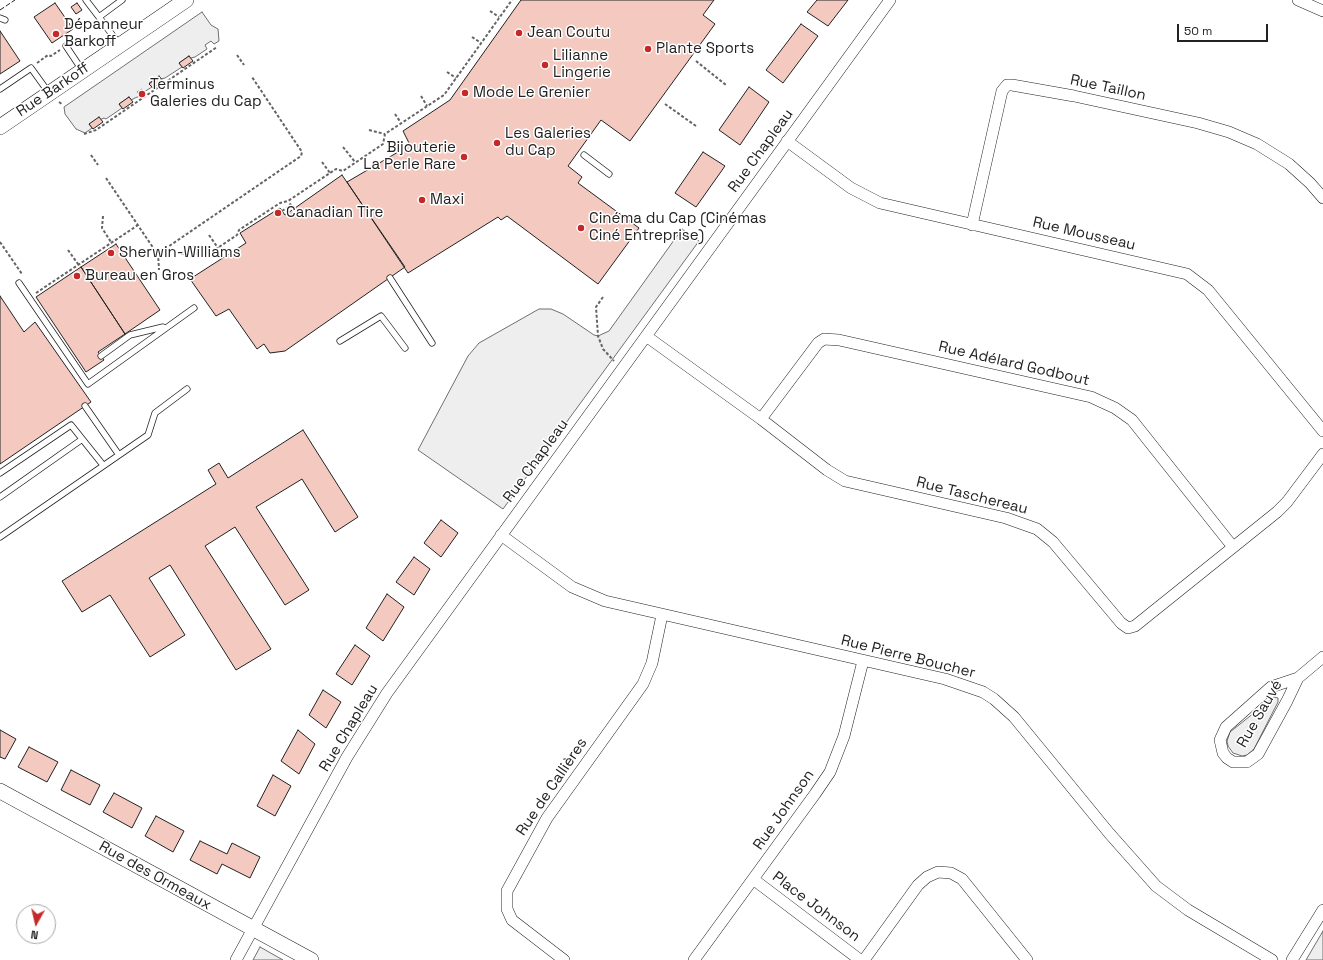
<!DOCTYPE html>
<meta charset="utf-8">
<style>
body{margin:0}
#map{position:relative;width:1323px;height:960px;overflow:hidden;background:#fff;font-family:"Space Grotesk",sans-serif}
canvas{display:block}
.north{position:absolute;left:16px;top:904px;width:40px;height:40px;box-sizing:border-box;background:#fff;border:1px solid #a7a7a7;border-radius:50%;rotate:188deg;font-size:11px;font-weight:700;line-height:16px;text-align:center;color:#222}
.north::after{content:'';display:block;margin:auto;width:14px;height:18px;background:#c62828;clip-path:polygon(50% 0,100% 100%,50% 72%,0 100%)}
.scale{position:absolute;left:1177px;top:24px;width:91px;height:18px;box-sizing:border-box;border:2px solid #222;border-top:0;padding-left:5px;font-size:12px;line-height:14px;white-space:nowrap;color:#222;-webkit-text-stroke:3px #fff;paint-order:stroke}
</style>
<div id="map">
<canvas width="1323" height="960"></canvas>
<div class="north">N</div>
<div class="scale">50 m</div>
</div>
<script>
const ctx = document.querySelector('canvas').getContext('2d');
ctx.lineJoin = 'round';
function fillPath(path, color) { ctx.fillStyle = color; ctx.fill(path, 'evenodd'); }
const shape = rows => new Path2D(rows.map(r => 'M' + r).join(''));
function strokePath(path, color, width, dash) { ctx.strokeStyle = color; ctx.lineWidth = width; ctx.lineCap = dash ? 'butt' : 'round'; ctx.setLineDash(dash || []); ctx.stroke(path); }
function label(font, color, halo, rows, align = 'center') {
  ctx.font = font + ' "Space Grotesk",sans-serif'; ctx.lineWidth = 3; ctx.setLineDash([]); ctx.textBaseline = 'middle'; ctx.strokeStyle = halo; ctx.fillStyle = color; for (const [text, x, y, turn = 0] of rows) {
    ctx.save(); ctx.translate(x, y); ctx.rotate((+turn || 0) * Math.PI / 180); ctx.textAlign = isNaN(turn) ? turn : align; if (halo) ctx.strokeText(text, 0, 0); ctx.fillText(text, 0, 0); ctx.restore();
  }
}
const green = shape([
 [202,12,211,25,218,29,219,41,214,44,211,41,205,45,207,49,195,57,191,58,189,56,179,63,182,67,165,78,161,79,159,77,149,83,152,87,144,92,142,89,137,92,140,96,135,98,131,100,129,97,119,104,122,108,106,119,104,118,89,124,92,128,85,133,76,129,65,114,64,107,202,12],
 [682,229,699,241,503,509,418,450,468,356,479,343,539,309,551,309,563,314,594,335,598,336,609,331,682,229],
 [1274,697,1278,698,1278,702,1254,749,1247,755,1242,756,1233,753,1228,746,1227,741,1230,732,1274,697],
 [1323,931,1323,960,1306,960,1323,931],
 [260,947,283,960,253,960,260,947]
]);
const building = shape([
 [521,0,714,0,703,15,715,24,630,141,601,120,568,166,582,177,578,183,639,228,598,284,507,216,501,220,498,217,408,273,347,182,410,145,403,131,450,100,521,0],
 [817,0,848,0,828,26,807,12,817,0],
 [55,3,73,29,52,43,34,17,55,3],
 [77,3,82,10,76,14,71,7,77,3],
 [801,24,818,36,783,83,766,70,801,24],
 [0,31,20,61,0,74,0,31],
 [189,56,193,61,183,68,179,63,189,56],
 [159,76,163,81,153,88,149,84,159,76],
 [749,87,769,102,740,145,719,130,749,87],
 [129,97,133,102,123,109,119,104,129,97],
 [99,117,103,122,93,129,89,124,99,117],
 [703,152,725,166,696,207,675,193,703,152],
 [342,175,405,267,285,351,270,353,264,344,257,349,229,309,216,316,190,279,246,243,240,233,280,208,285,215,342,175],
 [116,244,160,310,125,334,81,267,116,244],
 [81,267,125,334,98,352,104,360,86,372,36,297,81,267],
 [0,296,24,332,35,322,91,402,0,464,0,296],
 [303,430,358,517,335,532,302,479,256,507,309,590,285,605,235,527,205,546,271,649,236,670,170,565,149,578,185,635,150,657,110,595,82,612,62,581,216,484,208,470,219,463,228,478,303,430],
 [441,520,458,533,441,557,424,543,441,520],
 [414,557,430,569,414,595,396,582,414,557],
 [387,594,404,607,383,641,366,628,387,594],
 [355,645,370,656,352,685,336,674,355,645],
 [323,690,341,702,326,728,309,715,323,690],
 [0,730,16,739,5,759,0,757,0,730],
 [298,730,315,744,299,774,281,761,298,730],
 [29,747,58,762,47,782,18,767,29,747],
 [71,770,100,785,90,805,61,790,71,770],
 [273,775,291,786,275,816,257,806,273,775],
 [114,793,142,808,132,828,103,812,114,793],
 [156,816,184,831,173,852,145,836,156,816],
 [200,841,227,854,232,843,260,857,250,878,222,864,217,874,190,860,200,841]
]);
const path = shape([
 [490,11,499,17],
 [472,37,481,43],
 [237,55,244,65],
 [696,61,726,85],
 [37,63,48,55,51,56,60,50],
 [447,72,456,78],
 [421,96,427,106],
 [59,102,63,105],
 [665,104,696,126],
 [395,114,401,123],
 [369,130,385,134],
 [84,134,96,130,217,47],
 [343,147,355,162],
 [91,155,98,165],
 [322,162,330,173],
 [106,178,156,252,159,253,301,156,302,152,252,77],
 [282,211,291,205,288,202],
 [103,216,102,228,111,242],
 [209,235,218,248],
 [0,242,22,274],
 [68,250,78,264],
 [158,253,159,270],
 [181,254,210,253,237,235,239,230,280,203,288,201,336,169,343,171,383,144,385,134,444,95,512,0],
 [36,293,138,225],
 [603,297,596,307,598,336,603,349,614,361]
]);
const lane = shape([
 [86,0,99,17,122,0],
 [99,17,119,44],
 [0,18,5,20],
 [66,46,82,70],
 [0,89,31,68,49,93],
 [584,155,609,174],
 [390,278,432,343],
 [19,283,88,384,194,308],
 [340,341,381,316,405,348],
 [101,356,130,335,163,327],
 [85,406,119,455],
 [0,473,71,425,103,465],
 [0,497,81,440],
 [0,537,148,435,155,413,187,389]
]);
const street = shape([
 [1298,0,1323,11],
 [787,141,851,188,880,203,1187,274,1208,290,1323,431],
 [972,225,1002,91,1007,85,1012,85,1074,96,1198,123,1229,132,1257,144,1289,164,1310,183,1323,198],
 [646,336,761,419,827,470,845,481,1006,518,1037,529,1053,542,1121,623,1128,628,1135,626,1277,512,1287,502,1323,454],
 [761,419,818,343,824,339,839,340,1091,397,1115,408,1132,420,1233,547],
 [501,535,572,587,605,601,945,679,983,692,994,699,1014,717,1109,833,1156,886,1188,910,1272,960],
 [1298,678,1287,701,1258,754,1247,762,1233,762,1227,758,1223,753,1220,740,1226,727,1271,687,1298,678],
 [1298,678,1323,657],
 [753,879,860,960],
 [236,960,347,757,387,693,890,0],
 [564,960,512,920,507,909,507,891,547,818,643,684,652,663,662,615],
 [694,960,815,794,830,772,844,736,863,661],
 [864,960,918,885,927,877,938,872,951,873,962,879,1027,960],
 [1292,960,1323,910]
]);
const secondary = shape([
 [0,127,186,0],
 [0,791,311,960]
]);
const fence = shape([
 [0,10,15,0]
]);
const markers = [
 [519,33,4,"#c62828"],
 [56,34,4,"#c62828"],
 [648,49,4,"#c62828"],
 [545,65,4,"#c62828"],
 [465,93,4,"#c62828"],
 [142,94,4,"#c62828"],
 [497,143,4,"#c62828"],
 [464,157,4,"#c62828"],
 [422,200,4,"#c62828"],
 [278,213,4,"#c62828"],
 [581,228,4,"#c62828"],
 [111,253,4,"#c62828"],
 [77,276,4,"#c62828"]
];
const poiNames = [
 ["Dépanneur",64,25],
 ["Barkoff",64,42],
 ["Jean Coutu",527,33],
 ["Plante Sports",656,49],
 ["Lilianne",553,56],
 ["Lingerie",553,73],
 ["Terminus",150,85],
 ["Galeries du Cap",150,102],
 ["Mode Le Grenier",473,93],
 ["Les Galeries",505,134],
 ["du Cap",505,151],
 ["Bijouterie",456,148,"right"],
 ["La Perle Rare",456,165,"right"],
 ["Maxi",430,200],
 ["Canadian Tire",286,213],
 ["Cinéma du Cap (Cinémas",589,219],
 ["Ciné Entreprise)",589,236],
 ["Sherwin-Williams",119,253],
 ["Bureau en Gros",85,276]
];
const streetNames = [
 ["Rue Taillon",1108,88,12],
 ["Rue Barkoff",53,90,-34],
 ["Rue Chapleau",761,151,-54],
 ["Rue Mousseau",1084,234,13],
 ["Rue Adélard Godbout",1014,364,13],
 ["Rue Chapleau",536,461,-54],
 ["Rue Taschereau",972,496,14],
 ["Rue Pierre Boucher",908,657,14],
 ["Rue Sauvé",1260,714,-60],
 ["Rue Chapleau",349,728,-59],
 ["Rue de Callières",552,787,-56],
 ["Rue Johnson",784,810,-55],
 ["Rue des Ormeaux",155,876,29],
 ["Place Johnson",816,907,37]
];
fillPath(green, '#eee');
strokePath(green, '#6f6f6f', 1);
fillPath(building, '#f3c9c0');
strokePath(building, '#222', 1);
strokePath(lane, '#222', 7);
strokePath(street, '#222', 12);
strokePath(secondary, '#222', 16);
strokePath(path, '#646464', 2, [3, 2]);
strokePath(lane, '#fff', 5.5);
strokePath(street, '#fff', 11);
strokePath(secondary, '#fff', 15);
strokePath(fence, '#222', 1, [5, 2]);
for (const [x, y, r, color] of markers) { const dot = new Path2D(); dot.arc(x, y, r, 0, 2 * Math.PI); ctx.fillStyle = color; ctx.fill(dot); strokePath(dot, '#fff', 1.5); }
label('15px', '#222', '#fff', poiNames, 'left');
label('15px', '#222', '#fff', streetNames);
</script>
